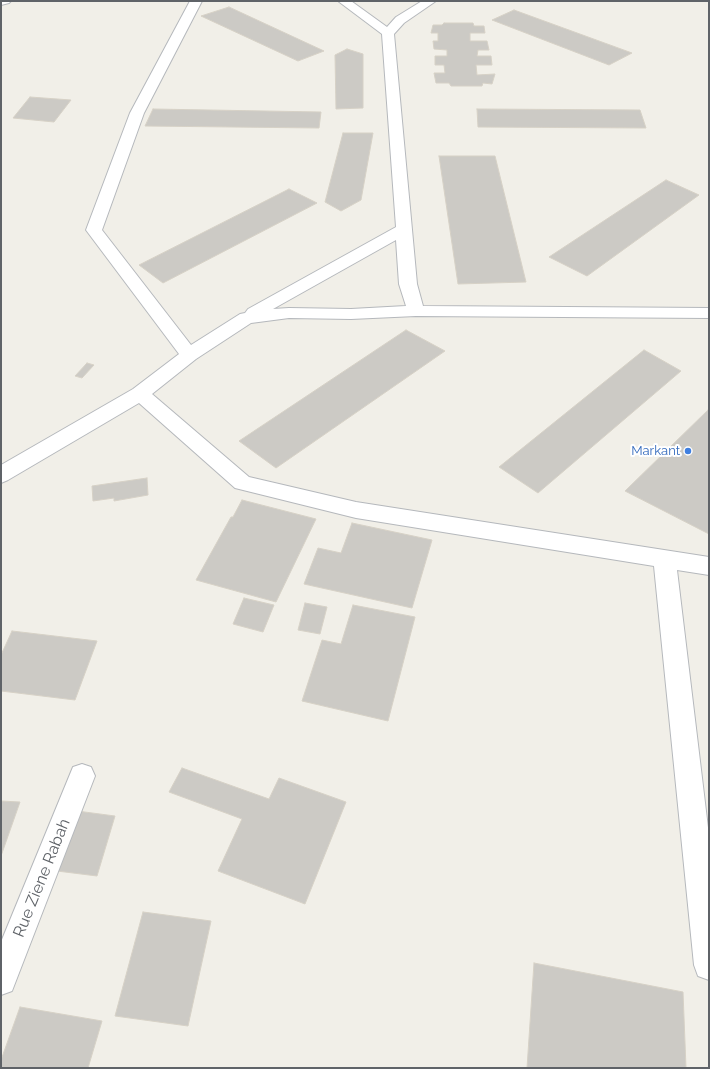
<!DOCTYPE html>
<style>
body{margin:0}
#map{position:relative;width:710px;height:1069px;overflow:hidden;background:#f1efe8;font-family:Raleway,sans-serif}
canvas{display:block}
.frame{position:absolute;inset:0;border:2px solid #5f6368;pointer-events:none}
</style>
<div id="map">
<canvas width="710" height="1069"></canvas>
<div class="frame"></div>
</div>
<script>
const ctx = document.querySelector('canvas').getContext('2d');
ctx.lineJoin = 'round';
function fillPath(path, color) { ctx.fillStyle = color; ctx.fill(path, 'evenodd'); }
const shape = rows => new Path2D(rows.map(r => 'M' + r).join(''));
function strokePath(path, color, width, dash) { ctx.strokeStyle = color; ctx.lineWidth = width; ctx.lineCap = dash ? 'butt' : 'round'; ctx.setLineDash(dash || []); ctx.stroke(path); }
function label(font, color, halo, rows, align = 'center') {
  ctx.font = font + ' Raleway,sans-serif'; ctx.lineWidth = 4; ctx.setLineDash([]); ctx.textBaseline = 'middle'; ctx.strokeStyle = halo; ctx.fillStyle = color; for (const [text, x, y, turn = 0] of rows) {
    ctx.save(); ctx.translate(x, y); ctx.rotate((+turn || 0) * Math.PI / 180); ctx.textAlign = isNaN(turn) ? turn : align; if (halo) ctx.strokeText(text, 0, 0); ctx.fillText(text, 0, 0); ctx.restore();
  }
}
const building = shape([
 [229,7,324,51,298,61,201,16,229,7],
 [514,10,632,53,609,65,492,20,514,10],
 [444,23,473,23,474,26,484,26,485,33,470,33,470,41,487,41,489,50,478,50,477,56,491,56,492,65,476,65,477,75,495,74,492,84,483,83,482,86,451,86,449,83,436,83,434,73,445,73,444,65,435,65,435,56,447,56,447,50,434,49,433,41,438,41,438,33,431,33,433,25,442,25,444,23],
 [347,49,363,54,363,108,336,109,335,55,347,49],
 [30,97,71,100,54,122,13,118,30,97],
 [153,109,321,112,319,128,145,126,153,109],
 [477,109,640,110,646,128,478,127,477,109],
 [343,133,373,133,361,200,341,211,325,202,343,133],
 [439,156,495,156,526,282,458,284,439,156],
 [666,180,699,195,587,276,549,257,666,180],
 [289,189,317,203,163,283,139,265,289,189],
 [406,330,445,351,276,468,239,441,406,330],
 [644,350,681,371,538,493,499,467,644,350],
 [87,363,94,365,82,378,75,376,87,363],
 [708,410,709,410,709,534,625,491,708,410],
 [147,478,148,495,114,501,114,498,93,501,92,486,147,478],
 [242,500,316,519,276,602,196,580,231,517,233,517,242,500],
 [352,523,432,540,412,608,304,584,318,548,341,553,352,523],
 [244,598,274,605,263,632,233,624,244,598],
 [305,603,327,607,320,634,298,630,305,603],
 [353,605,415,617,388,721,302,701,322,640,341,644,353,605],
 [12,631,97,641,75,700,1,691,1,655,12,631],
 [182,768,269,799,279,778,346,802,305,904,218,871,242,819,169,792,182,768],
 [1,801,20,802,1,856,1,801],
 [77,811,115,816,97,876,57,871,77,811],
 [143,912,211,921,188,1026,115,1016,143,912],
 [534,963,683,992,686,1068,527,1068,534,963],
 [20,1007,102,1021,88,1068,1,1068,1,1060,20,1007]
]);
const minor = shape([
 [1,1,11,1,9,3,1,5,1,1],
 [190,1,202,1,144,113,102,230,191,345,240,314,245,313,248,309,396,227,382,34,338,1,351,1,387,27,396,17,422,1,436,1,404,23,394,34,417,284,423,306,709,308,709,318,416,316,351,319,289,318,251,323,196,359,152,394,249,477,356,502,709,557,709,575,677,570,709,836,709,980,698,976,694,965,654,566,356,518,235,488,139,403,8,480,1,483,1,465,133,389,179,354,86,230,130,113,190,1],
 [396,240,399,284,406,306,351,309,289,308,273,309,396,240],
 [82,764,91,767,95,776,12,991,1,995,1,942,73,767,82,764]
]);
const markers = [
 [688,451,4,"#3f7fe0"]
];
const shopNames = [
 ["Markant",680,451]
];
const nearStreetnames = [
 ["Rue Ziene Rabah",42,878,-68]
];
fillPath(building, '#cccac5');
strokePath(building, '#d6d1c6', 1);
strokePath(minor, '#b5b8bc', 2);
fillPath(minor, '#fff');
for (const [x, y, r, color] of markers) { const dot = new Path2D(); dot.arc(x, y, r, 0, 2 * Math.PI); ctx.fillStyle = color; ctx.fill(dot); strokePath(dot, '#fff', 1.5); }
label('13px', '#366cbe', '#fff', shopNames, 'right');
label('16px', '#5f6368', '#fff', nearStreetnames);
</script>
